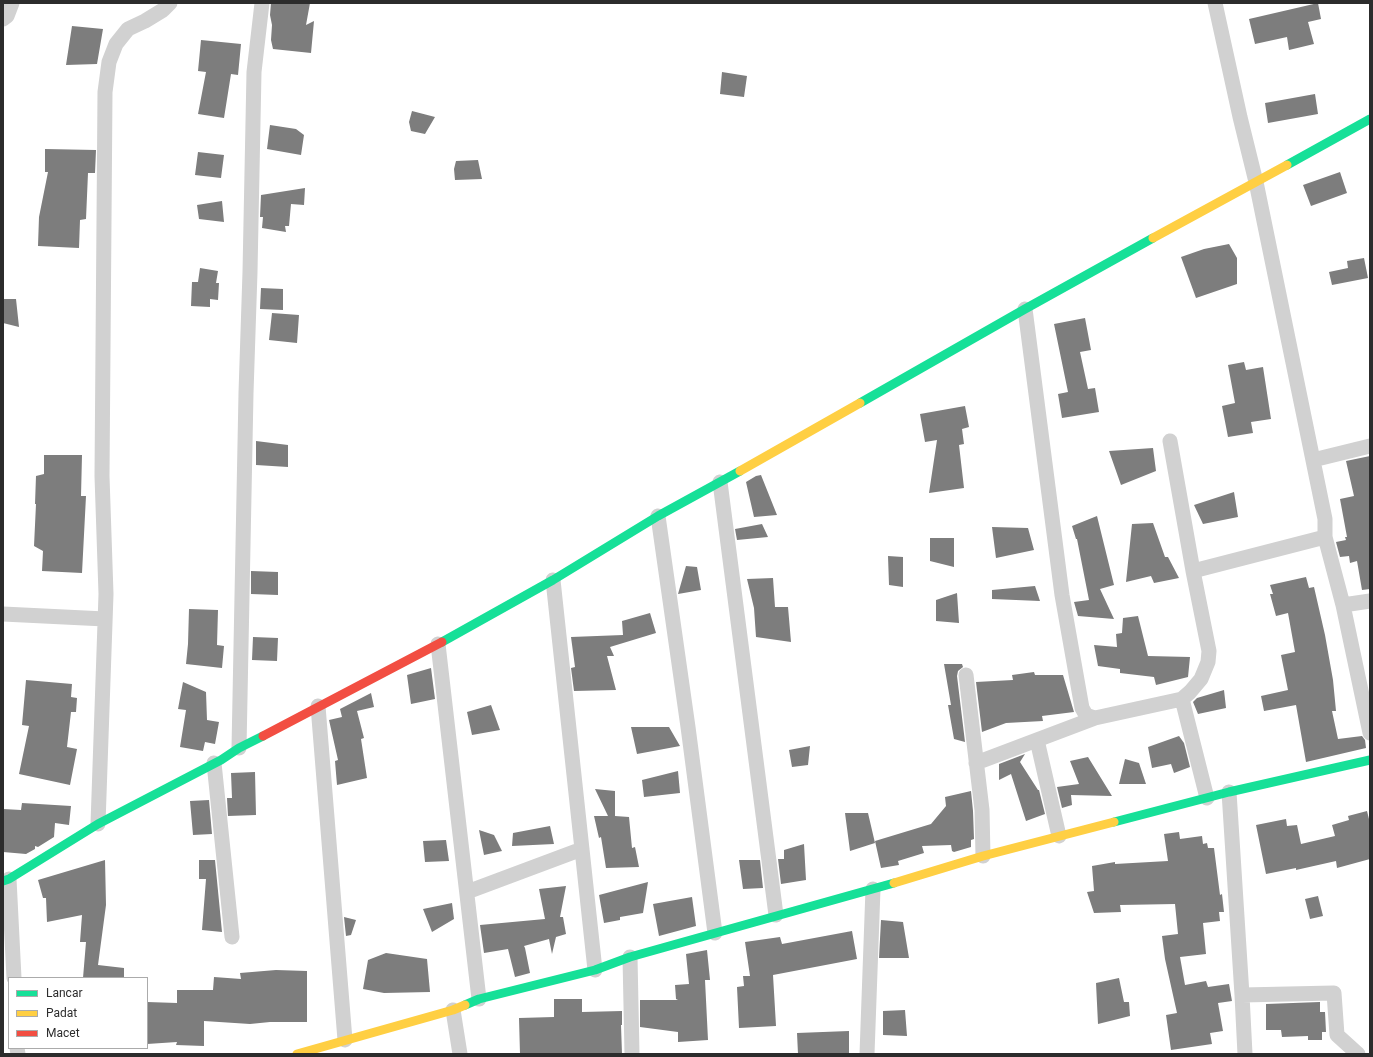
<!DOCTYPE html>
<style>
body{margin:0}
#map{position:relative;width:1373px;height:1057px;overflow:hidden;background:#fff;font-family:Roboto,sans-serif}
canvas{display:block}
.frame{position:absolute;inset:0;border:4px solid #2c2c2c;pointer-events:none}
.legend{position:absolute;left:8px;top:977px;width:140px;height:72px;box-sizing:border-box;background:#fff;border:1px solid #ababab;margin:0;padding:5px 7px;list-style:none;font-size:12px;color:#2c2c2c}
.legend li{display:flex;align-items:center;gap:8px;height:20px}
.legend b{width:20px;border:1px solid #ababab}
</style>
<div id="map">
<canvas width="1373" height="1057"></canvas>
<div class="frame"></div>
<ul class="legend">
<li><b style="height:5px;background:#16e098"></b>Lancar</li>
<li><b style="height:5px;background:#ffcf43"></b>Padat</li>
<li><b style="height:5px;background:#f24e42"></b>Macet</li>
</ul>
</div>
<script>
const ctx = document.querySelector('canvas').getContext('2d');
ctx.lineJoin = 'round';
function fillPath(path, color) { ctx.fillStyle = color; ctx.fill(path, 'evenodd'); }
const shape = rows => new Path2D(rows.map(r => 'M' + r).join(''));
function strokePath(path, color, width, dash) { ctx.strokeStyle = color; ctx.lineWidth = width; ctx.lineCap = dash ? 'butt' : 'round'; ctx.setLineDash(dash || []); ctx.stroke(path); }
const building = shape([
 [271,3,310,3,306,25,314,21,311,53,273,49,271,40,272,25,270,15],
 [1318,3,1321,19,1308,22,1314,44,1289,50,1287,37,1255,44,1249,19],
 [72,26,103,29,97,64,66,65],
 [201,40,241,44,238,75,231,74,224,118,198,114,206,72,198,71],
 [722,72,747,76,744,97,720,94],
 [1315,94,1318,114,1268,123,1265,103],
 [412,111,435,117,425,134,411,131,409,122],
 [270,125,296,129,304,135,301,155,267,149],
 [45,149,96,150,95,173,88,173,86,219,80,220,79,248,38,246,39,217,48,172,45,172],
 [198,152,224,155,221,178,195,175],
 [478,160,482,179,455,180,454,169,456,161],
 [1340,172,1347,193,1311,206,1303,185],
 [305,188,304,205,291,204,289,226,285,226,286,232,262,228,263,217,260,217,261,195],
 [222,201,224,222,199,219,197,205],
 [1229,244,1237,258,1237,284,1196,298,1181,257,1204,249],
 [1364,258,1368,278,1332,285,1329,272,1348,268,1347,261],
 [200,268,218,271,216,283,219,283,218,300,210,299,210,307,191,306,192,282,198,282],
 [261,288,283,289,283,310,260,309],
 [3,299,16,299,19,327,3,323],
 [272,313,299,315,297,343,269,340],
 [1085,318,1091,350,1080,352,1088,389,1095,388,1099,412,1062,418,1058,394,1068,392,1054,324],
 [1244,362,1246,370,1263,367,1271,419,1251,422,1253,433,1228,437,1222,406,1235,403,1228,365],
 [965,406,969,427,962,429,964,444,959,445,964,488,929,493,937,440,925,442,920,414],
 [256,441,288,445,288,467,256,465],
 [1153,448,1156,471,1121,485,1109,451],
 [44,455,82,455,81,496,86,496,82,573,42,571,43,551,34,546,36,504,35,504,36,476,44,474],
 [1370,456,1370,589,1362,590,1357,561,1350,563,1349,556,1340,557,1336,542,1346,540,1345,537,1347,537,1340,499,1354,496,1346,461],
 [761,475,777,515,754,517,746,482,756,476],
 [1234,492,1238,517,1203,524,1194,505],
 [1097,516,1114,585,1100,589,1114,619,1078,616,1074,602,1089,600,1077,539,1076,539,1072,526],
 [1153,523,1165,557,1168,557,1179,578,1154,583,1151,576,1126,582,1132,524],
 [762,524,768,537,737,540,735,529],
 [992,527,1028,528,1034,550,996,558],
 [930,538,954,538,954,567,930,561],
 [888,556,903,557,903,587,889,585],
 [686,566,697,567,701,590,678,594],
 [251,571,278,572,278,595,251,594],
 [1306,577,1309,588,1314,587,1325,635,1333,680,1336,711,1332,711,1338,739,1362,736,1365,740,1366,748,1306,762,1296,705,1264,711,1261,696,1288,690,1281,655,1295,652,1288,613,1276,616,1270,594,1273,594,1270,585],
 [773,578,775,607,788,607,791,642,756,637,754,608,747,579],
 [1035,586,1040,601,992,599,992,590],
 [957,593,959,623,936,621,936,600],
 [189,609,218,610,217,645,224,646,222,668,186,664,188,644],
 [650,613,656,633,610,647,614,656,607,656,616,690,574,691,571,668,575,667,571,637,623,635,622,621],
 [1138,616,1148,656,1190,657,1188,677,1156,685,1154,677,1120,673,1120,669,1098,666,1094,645,1117,647,1116,634,1122,633,1123,618],
 [253,637,278,638,277,661,252,660],
 [944,664,962,664,963,667,958,671,957,676,965,742,954,739,948,705,951,705],
 [431,668,435,699,411,704,407,675],
 [1034,672,1035,675,1063,675,1074,712,1042,716,1043,721,1006,723,982,732,976,682,1013,680,1012,675],
 [26,680,72,684,71,697,77,698,76,712,71,712,67,747,77,749,70,785,19,774,29,726,22,725],
 [183,682,206,692,207,720,219,722,215,744,205,742,203,751,180,747,186,710,178,709],
 [1224,690,1226,708,1198,714,1193,702,1197,698],
 [371,693,374,707,357,711,364,738,361,739,367,778,337,785,335,761,338,760,329,720,342,717,340,709],
 [491,705,500,730,472,735,467,712],
 [631,727,669,727,680,746,637,754],
 [1179,736,1184,743,1190,767,1174,773,1171,764,1152,768,1148,747],
 [810,746,808,765,792,767,789,750],
 [1025,754,1020,762,1038,790,1039,790,1045,814,1026,821,1011,774,999,780,999,764],
 [1088,757,1112,796,1071,795,1072,805,1062,808,1057,787,1079,784,1070,761],
 [1125,759,1139,763,1146,784,1119,784],
 [678,771,680,793,644,797,642,780],
 [255,772,256,815,228,816,227,798,232,798,231,773],
 [595,789,615,791,615,816,629,817,632,848,635,847,639,867,606,868,601,837,599,838,594,816,608,816],
 [971,791,973,811,974,839,971,840,971,847,954,852,952,851,951,845,922,846,924,853,898,861,899,865,881,868,875,841,931,824,946,806,945,797],
 [209,800,212,834,193,835,190,801],
 [22,803,71,806,69,825,55,823,54,837,38,847,35,846,35,849,26,854,3,852,3,809,21,810],
 [1367,811,1370,823,1370,859,1337,868,1336,861,1296,870,1296,868,1266,874,1256,825,1286,819,1287,826,1297,825,1301,844,1335,836,1332,825,1349,820,1348,816],
 [845,813,868,813,875,843,850,851],
 [550,826,554,844,512,846,513,833],
 [479,830,494,835,502,851,484,855],
 [1179,832,1180,839,1202,836,1203,844,1207,843,1208,848,1214,848,1220,895,1222,894,1224,912,1219,912,1220,921,1203,923,1206,954,1180,957,1185,985,1206,981,1208,987,1229,984,1232,1001,1218,1003,1223,1031,1210,1033,1212,1044,1171,1050,1166,1015,1177,1013,1165,959,1162,936,1178,934,1175,904,1120,905,1121,912,1094,913,1087,892,1094,891,1092,866,1115,862,1115,864,1168,861,1164,834],
 [446,840,449,861,425,862,423,841],
 [804,844,806,880,781,884,778,859,784,859,784,850],
 [105,860,106,905,98,965,124,968,124,978,83,978,86,942,80,942,82,915,47,922,46,898,43,898,38,880],
 [199,860,215,860,222,932,202,930,206,879,199,879],
 [739,860,760,860,763,888,743,889],
 [648,882,643,913,620,917,620,920,604,923,599,895],
 [566,886,560,917,563,917,566,934,556,937,552,954,549,939,524,946,525,948,530,973,515,977,508,949,484,953,480,925,545,919,539,889],
 [1318,896,1323,916,1310,919,1305,899],
 [692,897,696,926,659,936,653,904],
 [452,903,454,919,432,932,423,909],
 [344,917,356,920,351,935,346,936],
 [881,920,903,922,909,958,879,958],
 [852,931,857,959,773,975,776,1026,739,1028,737,987,744,986,743,976,750,976,745,942,780,937,782,944],
 [707,950,710,980,705,980,708,1040,678,1042,678,1032,640,1027,640,1000,678,1000,676,999,675,985,689,984,686,954],
 [386,953,427,959,430,992,384,993,363,989,368,960],
 [276,970,307,971,307,1022,270,1022,250,1024,204,1021,204,1046,176,1045,177,1042,147,1044,147,1002,177,1003,177,990,213,990,214,977,241,979,240,973],
 [1119,978,1124,1002,1129,1002,1130,1016,1098,1024,1096,983],
 [554,999,582,999,582,1012,622,1011,622,1025,621,1025,622,1054,520,1054,519,1018,554,1017],
 [1320,1002,1320,1012,1325,1012,1326,1032,1322,1032,1322,1040,1308,1040,1308,1036,1282,1037,1281,1030,1266,1030,1266,1004],
 [905,1010,907,1036,883,1035,883,1011],
 [849,1031,849,1053,798,1054,797,1033]
]);
const street = shape([
 [1215,3,1240,117,1256,182,1325,519,1325,537,1343,605,1370,733],
 [3,19,7,16,12,3],
 [1025,309,1062,595,1082,708,1086,715,1095,718,1182,699,1190,692,1201,679,1208,662,1209,651,1193,571,1170,441],
 [1313,460,1370,446],
 [720,482,776,915],
 [658,516,688,727,715,933],
 [1193,571,1325,537],
 [553,580,595,970],
 [1343,605,1370,601],
 [3,614,105,619],
 [438,644,479,999],
 [966,675,982,810,983,856],
 [1182,699,1207,798],
 [318,706,345,1040],
 [1037,740,1059,836],
 [239,748,246,393,250,272,254,72,262,3],
 [214,763,232,937],
 [976,763,1095,718],
 [1229,792,1242,995,1245,1054],
 [98,824,106,594,102,476,105,92,109,62,116,44,128,29,145,21,163,10,170,3],
 [9,879,14,978],
 [467,892,582,849],
 [630,957,632,1054],
 [1242,995,1334,993,1337,1035,1358,1054],
 [453,1010,460,1054],
 [17,1048,18,1054],
 [867,1054,873,889]
]);
const fast = shape([
 [1287,165,1370,119],
 [860,403,1025,309,1153,238],
 [442,642,553,580,658,516,740,471],
 [1114,822,1229,792,1370,760],
 [3,881,9,879,98,824,221,760,239,748,263,736],
 [465,1005,479,999,595,970,630,957,894,883]
]);
const slow = shape([
 [1153,238,1287,165],
 [740,471,860,403],
 [894,883,983,856,1114,822],
 [297,1054,453,1010,465,1005]
]);
const jam = shape([
 [263,736,442,642]
]);
fillPath(building, '#7d7d7d');
strokePath(street, '#d1d1d1', 15);
strokePath(fast, '#16e098', 9);
strokePath(slow, '#ffcf43', 9);
strokePath(jam, '#f24e42', 9);
</script>
